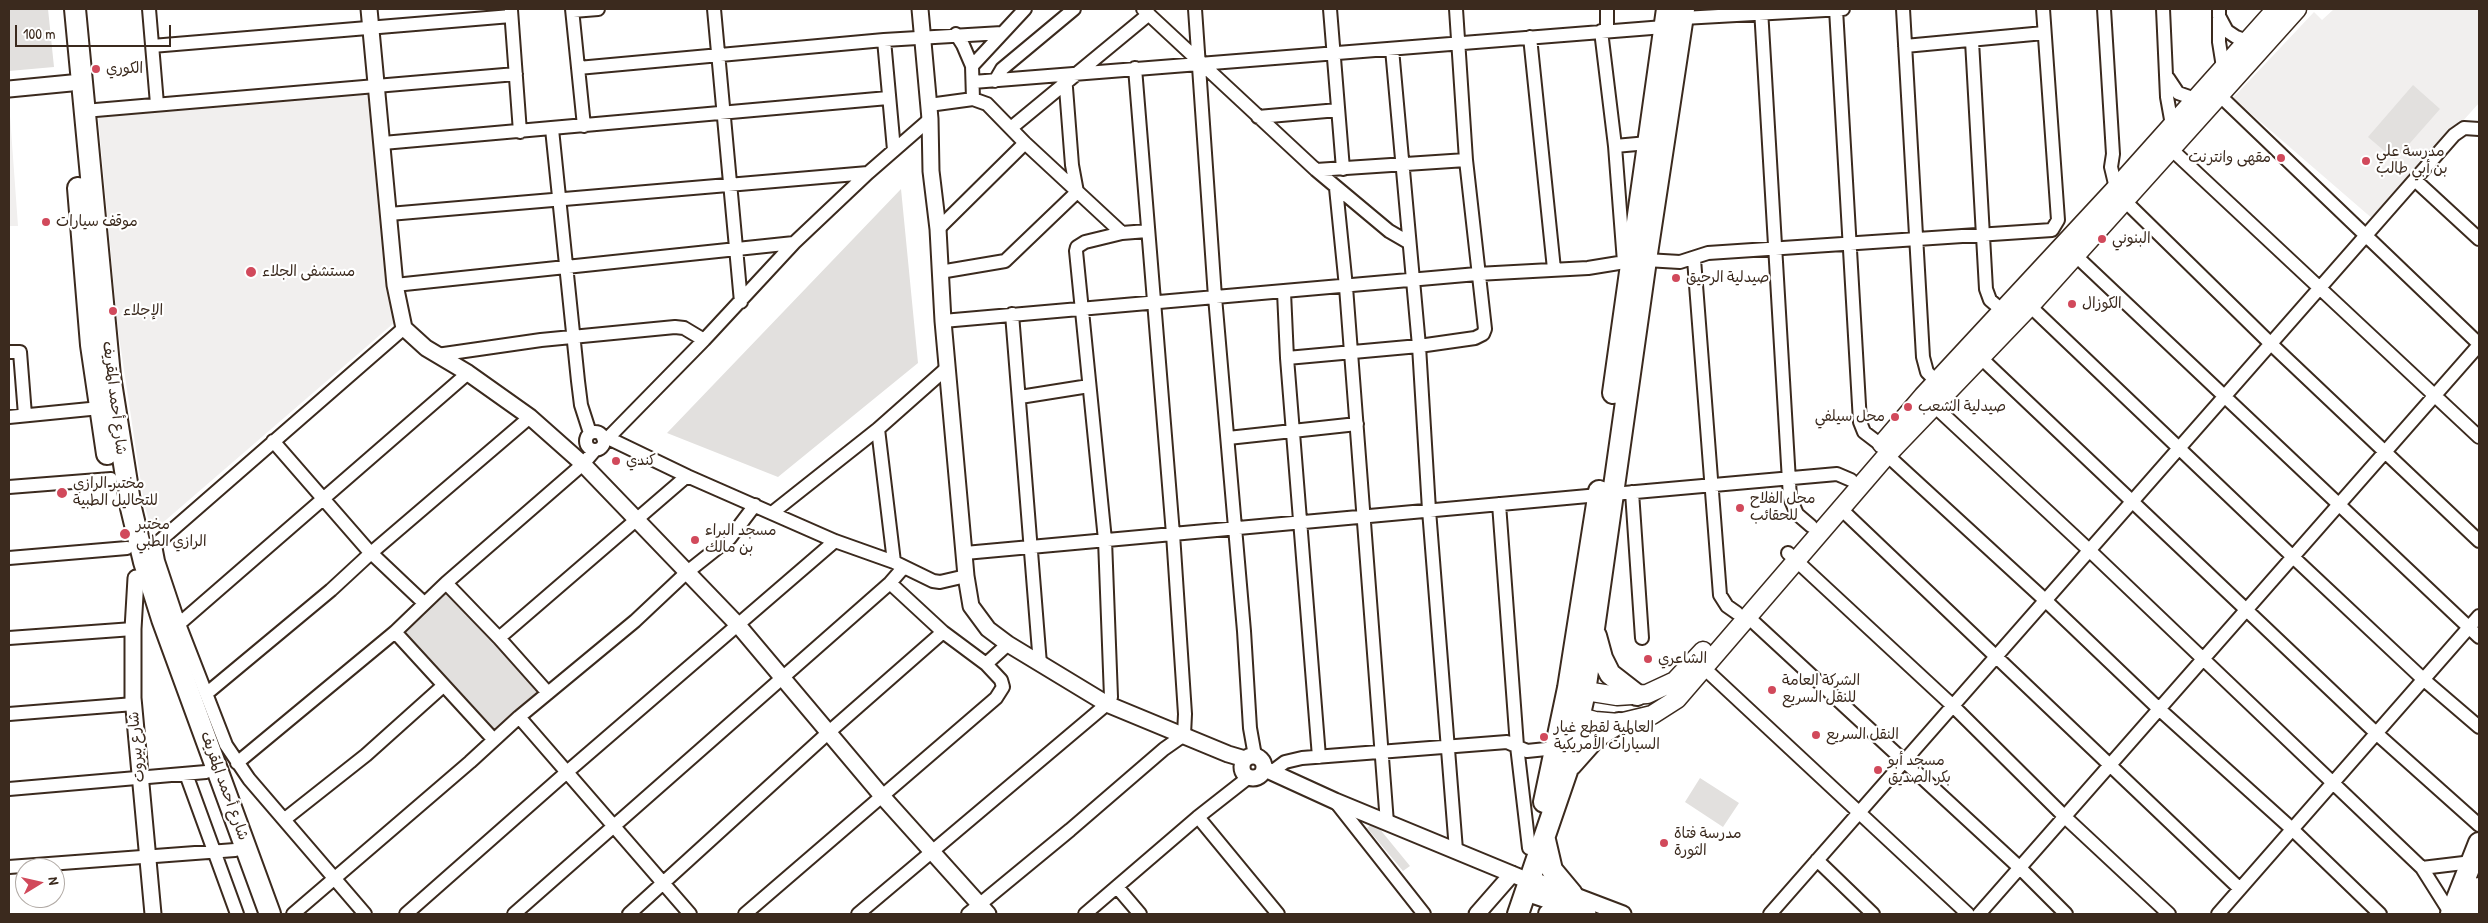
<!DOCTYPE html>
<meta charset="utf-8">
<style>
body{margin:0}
#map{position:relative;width:2488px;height:923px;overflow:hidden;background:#fff;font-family:"Patrick Hand",sans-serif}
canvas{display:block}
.frame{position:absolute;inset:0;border:10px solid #3b2a1e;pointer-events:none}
.north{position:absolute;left:15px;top:858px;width:50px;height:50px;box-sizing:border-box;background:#fff;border:1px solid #b1aaa5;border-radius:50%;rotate:81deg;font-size:14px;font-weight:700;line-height:20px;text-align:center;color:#3b2a1e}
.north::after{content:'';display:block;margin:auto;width:18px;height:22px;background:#d1495b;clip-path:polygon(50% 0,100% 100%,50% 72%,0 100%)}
.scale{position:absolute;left:15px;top:25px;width:156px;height:22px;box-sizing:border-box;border:2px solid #3b2a1e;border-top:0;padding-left:6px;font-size:15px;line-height:18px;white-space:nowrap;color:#3b2a1e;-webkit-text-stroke:4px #fff;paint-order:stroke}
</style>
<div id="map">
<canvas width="2488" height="923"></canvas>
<div class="frame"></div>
<div class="north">N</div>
<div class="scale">100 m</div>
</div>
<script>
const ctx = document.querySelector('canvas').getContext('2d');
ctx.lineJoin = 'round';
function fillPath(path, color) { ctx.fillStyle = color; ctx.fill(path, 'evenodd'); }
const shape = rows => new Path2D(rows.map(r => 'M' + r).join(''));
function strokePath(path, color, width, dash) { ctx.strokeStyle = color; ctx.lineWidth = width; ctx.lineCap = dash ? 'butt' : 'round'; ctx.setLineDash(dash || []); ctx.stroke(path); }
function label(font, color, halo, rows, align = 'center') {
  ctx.font = font + ' "Patrick Hand","Playpen Sans Arabic",sans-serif'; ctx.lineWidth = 4.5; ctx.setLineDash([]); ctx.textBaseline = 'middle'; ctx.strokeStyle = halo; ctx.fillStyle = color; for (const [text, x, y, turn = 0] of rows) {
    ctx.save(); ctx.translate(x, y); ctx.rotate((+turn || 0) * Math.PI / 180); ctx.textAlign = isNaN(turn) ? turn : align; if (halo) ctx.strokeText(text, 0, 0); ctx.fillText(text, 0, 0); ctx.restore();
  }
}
const built = shape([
 [2334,9,2479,9,2479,103,2374,220,2233,98,2314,12,2322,20],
 [373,91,395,322,152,532,144,503,118,330,98,115],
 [9,102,18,226,9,226]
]);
const green = shape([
 [9,9,48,9,54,67,9,71],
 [2413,85,2440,109,2395,160,2368,137],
 [901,189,918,363,778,477,667,433],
 [446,584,546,693,494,739,395,631],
 [1700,778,1739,803,1723,827,1685,802],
 [1374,822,1410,866,1403,871,1367,828]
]);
const minor = shape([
 [149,9,157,104],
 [572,9,584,126],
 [714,9,741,302],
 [1143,9,1316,170,1389,231,1408,242],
 [1195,9,1215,297,1244,631,1250,728,1255,756],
 [1330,9,1343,169],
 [1761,9,1790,498,1797,514,1811,526],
 [1836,9,1860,422,1864,432,1881,445],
 [1903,9,1923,357,1927,372,1937,382],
 [2104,9,2113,154,2111,167,2116,188],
 [2163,9,2167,97,2172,125],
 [2219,9,2219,42,2223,67],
 [511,10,520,132],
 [573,11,598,9],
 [2219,16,2227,31,2236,37,2247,41],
 [1683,18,1843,9],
 [1601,31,1615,146,1624,262],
 [1607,31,1607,9],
 [1530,37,1554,269],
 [884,40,894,150],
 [1972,41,1986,289,1990,300,2004,312],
 [152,46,511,16],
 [1905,46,2044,33],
 [1392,49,1419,346,1429,510,1456,850],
 [972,66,1025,9],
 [578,68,884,40,1002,33],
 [2168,78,2178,93,2195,99],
 [995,81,1002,69,1074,9],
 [973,82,1664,27],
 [2214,90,2479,344],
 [973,99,987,104,1025,143,1122,233],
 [929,105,973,99,972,66,963,45,956,34],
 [84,111,516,74],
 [1258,117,1338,110],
 [1011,128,1149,14],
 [552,129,578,381,581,405,590,433],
 [383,143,888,98],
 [1615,146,1648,143],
 [2170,148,2479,437],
 [1316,170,1466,160],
 [2415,180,2479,239],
 [1336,188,1346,287,1387,823],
 [2124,200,2271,344,2479,541],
 [389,214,868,173],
 [938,229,1025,143],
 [2075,255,2479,637],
 [1694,259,1720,595,1727,606,1737,613],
 [1646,260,1680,262,1708,253,2052,230,2058,220,2043,9],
 [940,272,1005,261,1077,192,1072,165,1065,75],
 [395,285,794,243],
 [1284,292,1287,358,1319,757],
 [2030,306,2293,557,2423,679,2479,727],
 [1012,314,1040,664],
 [943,321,1477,274,1588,268,1631,261],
 [9,352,20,352,25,415],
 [437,355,541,340,675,327,684,328,704,340],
 [1980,357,2376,733,2479,825],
 [1287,358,1419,346,1475,338,1483,334,1485,329,1466,160,1456,9],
 [1020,397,1089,386],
 [1929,401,2089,550,2422,868,2451,914],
 [9,417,100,408],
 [878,429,894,562],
 '586 441a9 9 0 1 1 18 0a9 9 0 1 1-18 0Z',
 [603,438,608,438,704,340,794,243,868,173,930,119],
 [608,438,687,476,835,541,894,562,933,581,940,582,966,576],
 [1228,438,1357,424],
 [273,441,367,549,424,603],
 [1887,455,2045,600,2159,709,2292,829,2380,914],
 [9,487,111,479],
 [1632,492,1642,638],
 [1613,494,1837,474,1851,480],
 [1499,504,1517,746,1529,848],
 [1841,509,2240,889],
 [772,513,878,429,948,367],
 [965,553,1599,495],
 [1788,553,1953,706,2065,817,2169,914],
 [9,558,127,548],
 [446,583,499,638,548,693],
 [1747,616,2020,868,2066,914],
 [179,624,468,373],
 [395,632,494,740],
 [9,638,133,629],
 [499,638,687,476],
 [986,664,1008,644],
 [1704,668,1968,914],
 [206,694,331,590,371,553,530,417],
 [9,714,134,704],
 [519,717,690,914],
 [237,763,395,632,446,583,583,464,595,450],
 [1273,771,1285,762,1302,758,1507,742,1527,751,1556,748],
 [186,774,237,914],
 [9,789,206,772],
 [1335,801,1424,914],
 [1198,817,1278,914],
 [285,819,366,755,443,686],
 [1817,860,1873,914],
 [9,867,235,850],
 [2422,868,2472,862],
 [1117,887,1140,914],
 [293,914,470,762,519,717,635,621,686,573,730,538,755,505],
 [365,914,249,779,226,745,179,624,158,561,155,545,404,328],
 [406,914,567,772,835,541],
 [514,914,890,583,903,568],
 [629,914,829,732,943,632],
 [745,914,996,698,1003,687,1001,680,986,664,943,632,890,583],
 [858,914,1107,704,1111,697,1105,540,1076,251,1077,247,1085,242,1122,233,1147,231],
 [968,914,1070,830,1164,749,1184,735,1185,714,1173,534,1135,68],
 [1085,914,1198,817,1249,777],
 [1770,914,2454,135,2464,128,2479,129],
 [1979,914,2479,345],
 [2218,914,2479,616]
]);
const tertiary = shape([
 [369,9,395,285,404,328,426,348,468,373,530,417,583,464,738,625,882,796,988,914],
 [920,9,930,119,931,171,938,229,943,321,966,576,971,606,988,629,1008,644,1107,704,1228,754,1245,759],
 [9,89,71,83],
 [136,578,133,629,133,698,153,914],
 '1242 767a11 11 0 1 1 22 0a11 11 0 1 1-22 0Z',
 [1265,769,1335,801,1519,877],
 [1531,879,1623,914],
 [1526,893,1588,914],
 [1477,914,1512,874]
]);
const secondary = shape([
 [1882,444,1923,396,2116,188,2276,9],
 [1573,689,1617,696,1647,694,1675,681,1703,651],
 [1566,713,1595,721,1619,723,1652,715,1677,699,1887,455,2030,306,2297,9]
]);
const primary = shape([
 [1613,393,1667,9],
 [1596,636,1602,658,1610,674,1637,695],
 [1571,765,1595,738,1619,723],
 [1544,802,1568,688,1599,491],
 [1545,840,1552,870,1572,894],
 [1518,914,1567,771,1585,692,1646,260,1684,9],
 [1549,914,1575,909],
 [2451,914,2479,843],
 [2469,914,2479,888]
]);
const trunk = shape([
 [75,9,110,376,131,508,144,562,162,619,270,914],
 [78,188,91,345,107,454]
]);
const markers = [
 [96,69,5,"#d1495b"],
 [2281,158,5,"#d1495b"],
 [2366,161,5,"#d1495b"],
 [46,222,5,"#d1495b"],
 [2102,239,5,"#d1495b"],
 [251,272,6,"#d1495b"],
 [1676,278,5,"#d1495b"],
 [2072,304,5,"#d1495b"],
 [113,311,5,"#d1495b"],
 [1908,407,5,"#d1495b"],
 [1895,417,5,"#d1495b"],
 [616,461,5,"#d1495b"],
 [62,493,6,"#d1495b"],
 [1740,508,5,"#d1495b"],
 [125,534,6,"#d1495b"],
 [695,540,5,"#d1495b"],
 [1648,659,5,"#d1495b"],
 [1772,690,5,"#d1495b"],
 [1816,735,5,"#d1495b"],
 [1544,737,5,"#d1495b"],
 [1878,770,5,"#d1495b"],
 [1664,843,5,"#d1495b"]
];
const poiNames = [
 ["الكوري",106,69],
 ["مدرسة علي",2376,152],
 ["بن أبي طالب",2376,169],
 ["مقهى وانترنت",2271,158,"right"],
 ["موقف سيارات",56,222],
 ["البنوني",2112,239],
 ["مستشفى الجلاء",262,272],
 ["صيدلية الرحيق",1686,278],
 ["الكوزال",2082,304],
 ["الإجلاء",123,311],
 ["صيدلية الشعب",1918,407],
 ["محل سيلفي",1885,417,"right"],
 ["كندي",626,461],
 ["مختبر الرازي",73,484],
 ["للتحاليل الطبية",73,501],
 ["محل الفلاح",1750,499],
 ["للحقائب",1750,516],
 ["مختبر",136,525],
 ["الرازي الطبي",136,542],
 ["مسجد البراء",705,531],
 ["بن مالك",705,548],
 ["الشاعري",1658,659],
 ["الشركة العامة",1782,681],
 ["للنقل السريع",1782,698],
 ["العالمية لقطع غيار",1554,728],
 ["السيارات الأمريكية",1554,745],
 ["النقل السريع",1826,735],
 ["مسجد أبو",1888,761],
 ["بكر الصديق",1888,778],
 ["مدرسة فتاة",1674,834],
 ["الثورة",1674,851]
];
const streetNames = [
 ["شارع أحمد المقريف",114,398,83],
 ["شارع بيروت",137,747,-95],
 ["شارع أحمد المقريف",224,786,70]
];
fillPath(built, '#f1efee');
fillPath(green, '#e2e0de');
strokePath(minor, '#3b2a1e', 16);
strokePath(tertiary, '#3b2a1e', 19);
strokePath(secondary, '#3b2a1e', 21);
strokePath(primary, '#3b2a1e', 24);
strokePath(trunk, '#3b2a1e', 24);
strokePath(minor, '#fff', 12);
strokePath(tertiary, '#fff', 15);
strokePath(secondary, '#fff', 18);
strokePath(primary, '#fff', 20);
strokePath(trunk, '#fff', 20);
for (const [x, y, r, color] of markers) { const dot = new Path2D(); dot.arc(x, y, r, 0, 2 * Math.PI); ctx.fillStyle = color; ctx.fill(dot); strokePath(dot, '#fff', 2); }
label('15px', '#3b2a1e', '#fff', poiNames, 'left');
label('15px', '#3b2a1e', '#fff', streetNames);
</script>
